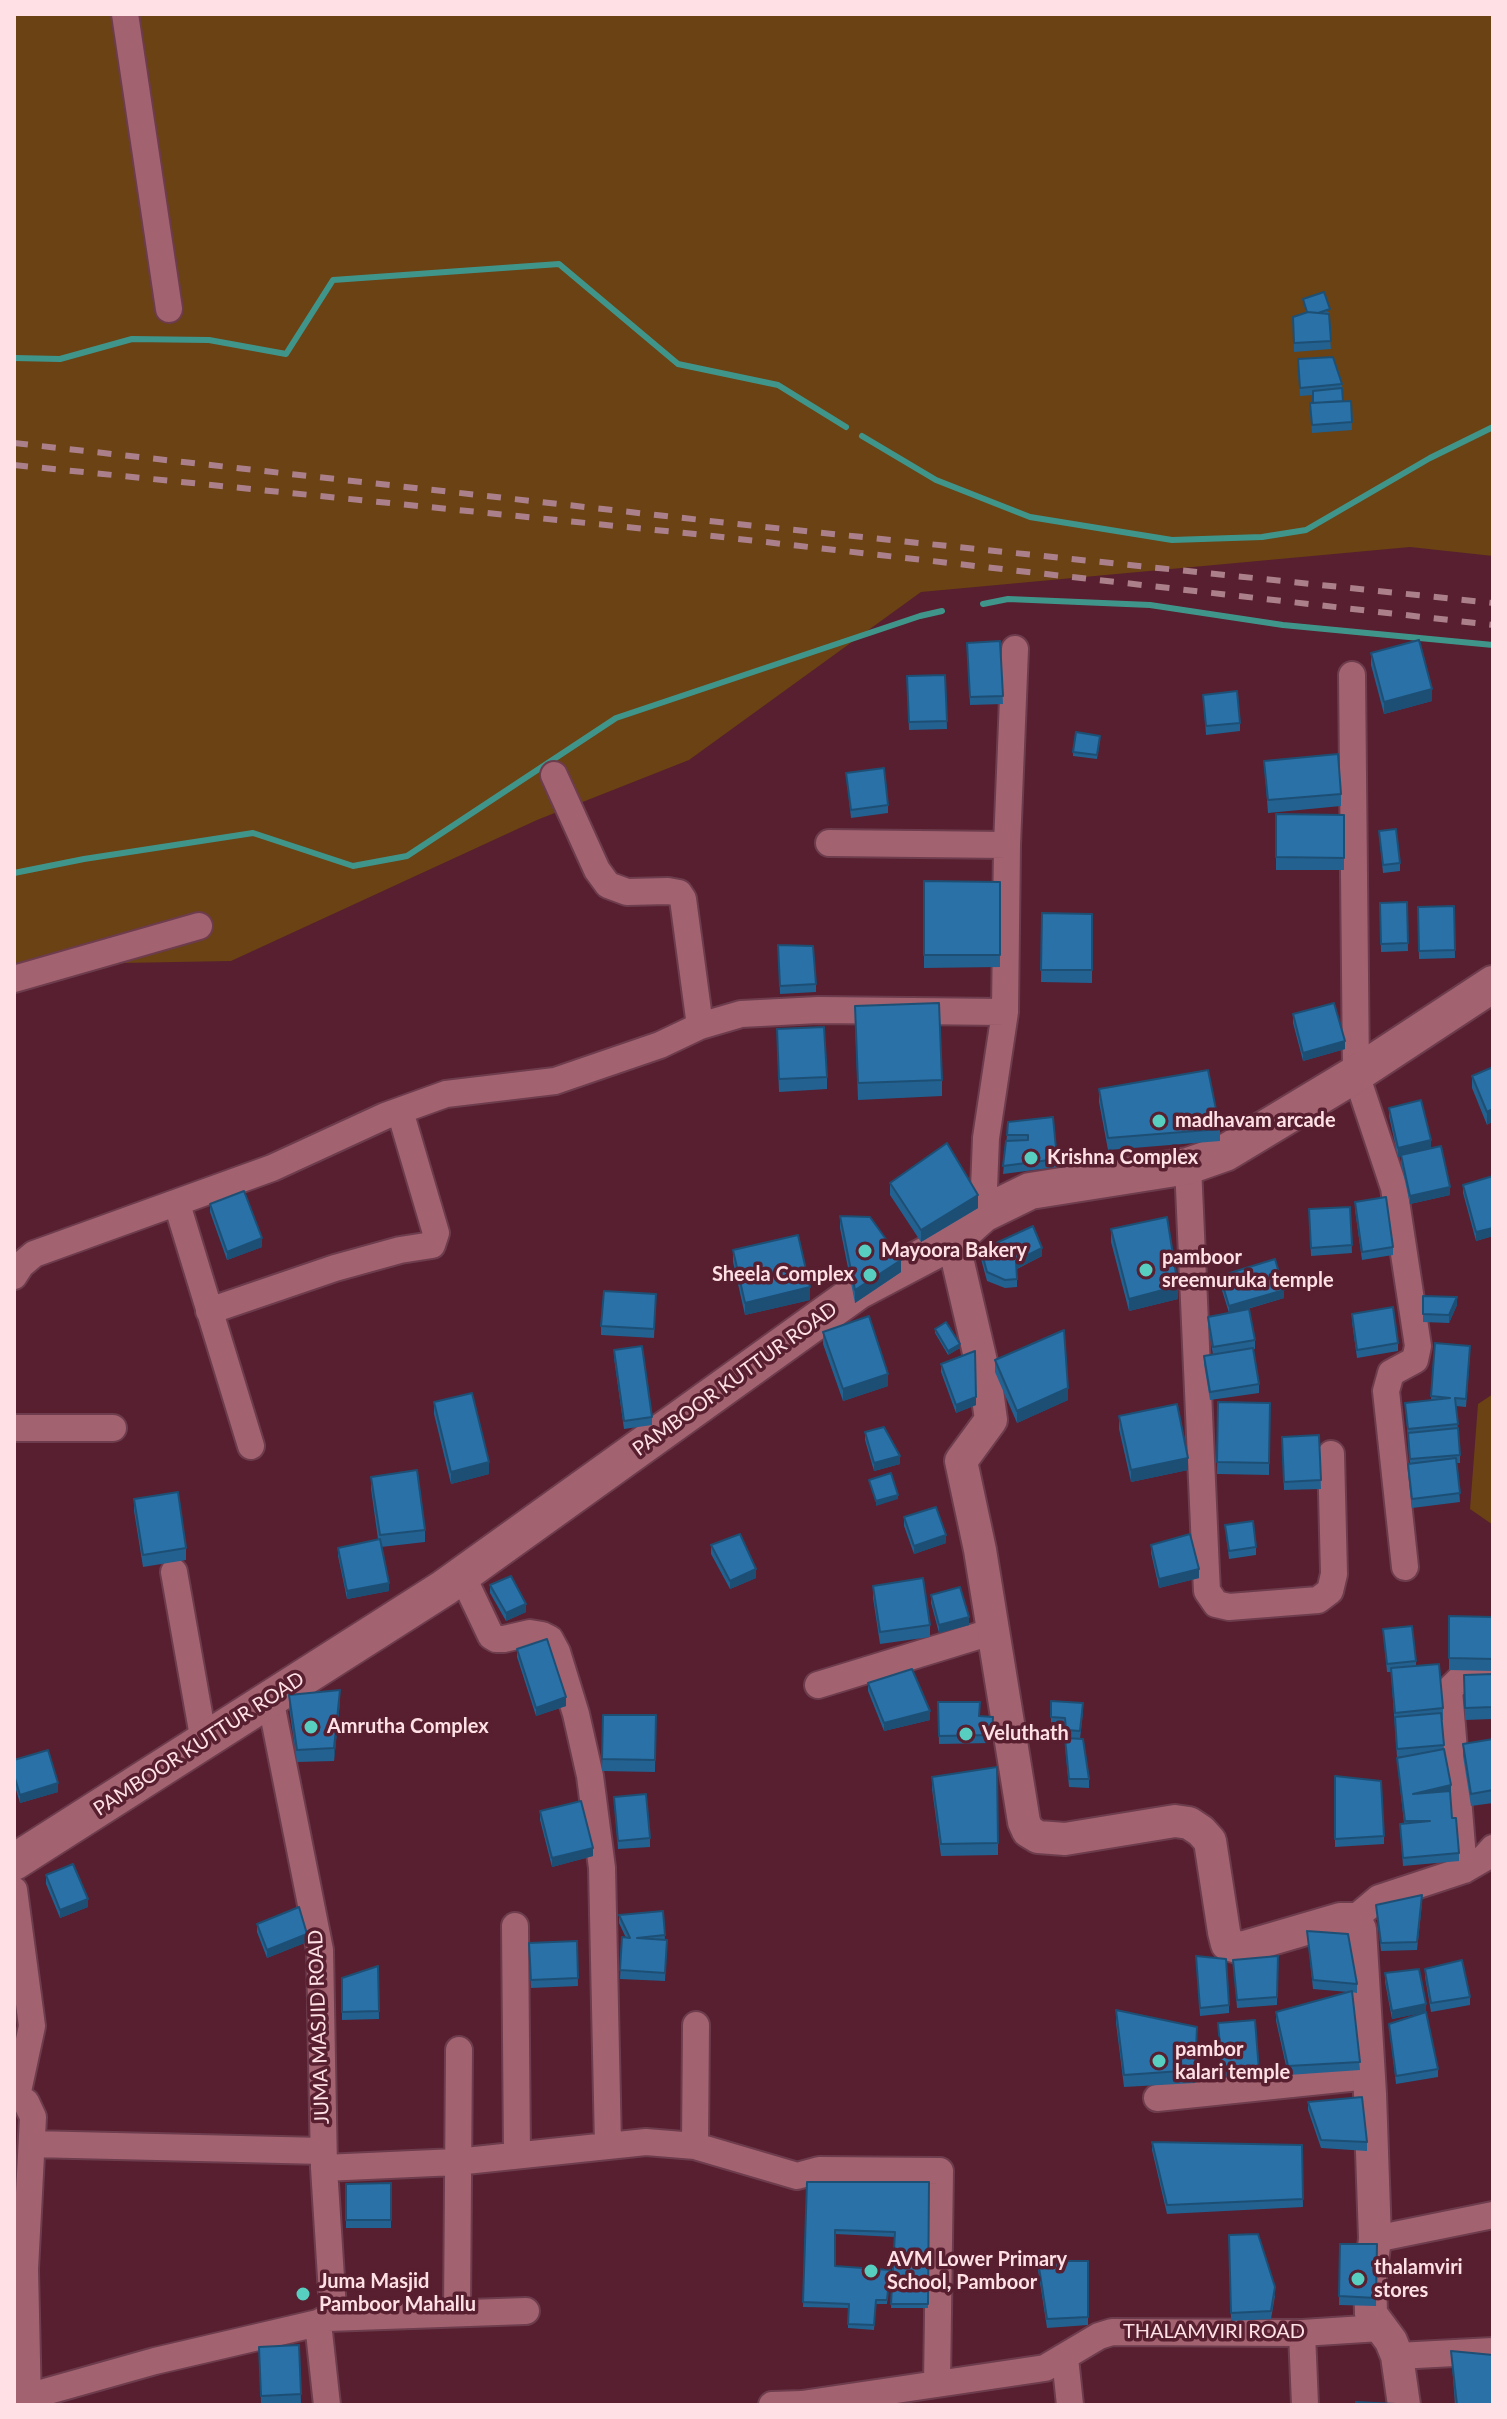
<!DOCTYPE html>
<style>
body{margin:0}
#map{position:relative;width:1507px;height:2419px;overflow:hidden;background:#571f2f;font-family:Lato,sans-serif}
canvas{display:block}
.frame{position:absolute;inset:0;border:16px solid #fee0e5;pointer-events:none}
</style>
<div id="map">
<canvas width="1507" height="2419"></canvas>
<div class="frame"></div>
</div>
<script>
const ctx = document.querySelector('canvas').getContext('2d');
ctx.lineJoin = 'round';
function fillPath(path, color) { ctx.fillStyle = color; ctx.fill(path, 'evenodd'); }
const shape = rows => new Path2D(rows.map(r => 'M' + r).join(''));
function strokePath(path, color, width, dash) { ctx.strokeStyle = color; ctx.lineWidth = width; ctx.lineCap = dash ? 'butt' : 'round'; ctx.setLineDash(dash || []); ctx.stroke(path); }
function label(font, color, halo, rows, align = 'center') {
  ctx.font = font + ' Lato,sans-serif'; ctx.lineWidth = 7; ctx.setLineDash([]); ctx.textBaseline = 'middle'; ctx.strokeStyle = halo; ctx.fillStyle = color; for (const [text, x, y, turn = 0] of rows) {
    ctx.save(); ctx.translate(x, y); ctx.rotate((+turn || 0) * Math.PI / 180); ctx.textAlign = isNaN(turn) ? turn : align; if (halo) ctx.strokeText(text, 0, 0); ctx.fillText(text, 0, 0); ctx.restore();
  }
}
const green = shape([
 [14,14,1493,14,1493,556,1410,547,921,592,689,760,537,820,231,961,14,965],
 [1493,1394,1493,1525,1470,1509,1478,1404]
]);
const stream = shape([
 [14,358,60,359,132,339,209,340,286,354,333,280,559,264,678,364,778,385,846,427],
 [862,436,936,480,1030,517,1172,540,1262,537,1306,530,1430,458,1493,427],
 [983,604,1008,599,1150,605,1283,625,1493,645],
 [14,873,84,859,253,833,353,866,407,856,616,718,920,616,942,611]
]);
const minor = shape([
 [125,14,169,309],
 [1352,675,1356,1074,1394,1188,1418,1346,1415,1360,1391,1373,1386,1391,1405,1567],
 [554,775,597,870,608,885,627,892,668,891,679,893,683,899,700,1026],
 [829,843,1007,845],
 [14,979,199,926],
 [1188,1166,1206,1571,1207,1591,1216,1604,1229,1607,1318,1600,1330,1591,1334,1574,1331,1454],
 [177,1204,251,1446],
 [983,1214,986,1138,1005,1012,1007,845,1015,649],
 [14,1276,21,1265,34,1254,272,1168,385,1116,446,1094,555,1081,660,1045,700,1026,741,1014,818,1010,1005,1012],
 [209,1311,335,1268,400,1250,432,1245,436,1233,400,1111],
 [14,1428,113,1428],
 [174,1572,204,1742],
 [462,1575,491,1636,496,1639,504,1639,530,1633,542,1635,550,1639,557,1652,576,1714,590,1776,602,1868,608,2145],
 [818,1685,991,1632],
 [1464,1870,1449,1690,1459,1680,1493,1679],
 [14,1890,32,2026,17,2096],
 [1354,1919,1379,1898,1464,1870,1483,1859,1493,1848],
 [515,1926,517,2155],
 [14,2095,26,2102,33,2117,25,2269,28,2405],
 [1157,2098,1369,2076],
 [32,2144,323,2151],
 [695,2146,696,2025],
 [324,2168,456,2162,646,2142,695,2146,797,2176,819,2170,940,2171,937,2384],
 [1375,2239,1493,2215],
 [457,2313,459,2050],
 [328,2318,526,2311],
 [318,2323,327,2405],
 [1302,2333,1305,2405],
 [1397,2356,1493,2351],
 [1065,2358,1070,2405],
 [27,2397,155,2361,318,2323,328,2318,333,2309,324,2168,320,1950,270,1698],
 [772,2405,802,2404,1045,2368,1099,2336,1112,2332,1302,2333,1380,2328]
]);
const tertiary = shape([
 [953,1241,986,1383,991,1420,961,1461,980,1550,1024,1822,1028,1831,1038,1837,1065,1839,1175,1821,1189,1823,1201,1831,1210,1841,1224,1932,1227,1944,1241,1948,1340,1919,1354,1919,1360,1929,1370,2094,1375,2239,1370,2276,1371,2314,1391,2341,1397,2356,1404,2405]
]);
const secondary = shape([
 [14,1862,444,1588,858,1291,953,1241,983,1214,1030,1191,1188,1166,1225,1153,1356,1074,1493,984]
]);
const rail = shape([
 [14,443,728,523,1493,603],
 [14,465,695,534,1493,625]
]);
const wall = shape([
 [1303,299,1330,313,1328,314,1331,349,1294,352,1293,317,1306,313],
 [1298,367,1342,384,1343,401,1351,401,1352,430,1312,433,1310,403,1313,403,1313,395,1300,396],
 [1000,641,1003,704,970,705,967,643],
 [1371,653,1432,701,1384,714,1371,665],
 [945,675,947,729,909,730,907,676],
 [1203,695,1240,723,1240,731,1206,735],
 [1100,740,1097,759,1073,756,1073,752],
 [1264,761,1341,794,1341,806,1268,813],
 [846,773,888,805,888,813,851,818],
 [1276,814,1344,815,1344,870,1276,870],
 [1379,831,1400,863,1400,871,1383,873],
 [924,881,1000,882,1000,967,924,968],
 [1407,902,1408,951,1381,952,1380,903],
 [1454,906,1455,958,1419,959,1418,907],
 [1042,913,1092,914,1092,983,1041,982],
 [778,945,816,984,816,992,780,994],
 [1293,1014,1345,1049,1303,1061,1293,1023],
 [855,1022,942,1080,942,1096,858,1100],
 [777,1041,827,1077,827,1089,779,1092],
 [1493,1067,1493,1121,1487,1125,1472,1088,1472,1076],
 [1099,1089,1220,1129,1220,1141,1108,1150,1099,1102],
 [1389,1108,1431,1148,1450,1195,1410,1204,1401,1163,1401,1156,1398,1157,1389,1116],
 [1053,1117,1057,1167,1003,1174,1007,1135],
 [1493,1176,1493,1236,1476,1241,1463,1193,1463,1185],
 [890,1183,978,1208,921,1242,890,1195],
 [1355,1202,1393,1247,1393,1255,1362,1260,1355,1210],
 [210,1204,262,1247,227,1260,210,1212],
 [1350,1207,1352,1253,1311,1256,1309,1209],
 [840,1216,901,1272,855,1303,840,1228],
 [1111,1229,1178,1299,1129,1311,1111,1242],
 [733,1250,810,1300,745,1315,733,1262],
 [981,1250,1042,1256,1017,1269,1017,1287,1005,1288,987,1281,981,1259],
 [1220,1276,1284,1298,1241,1311,1255,1340,1255,1349,1253,1349,1259,1384,1259,1393,1210,1400,1204,1364,1204,1356,1213,1355,1208,1325,1208,1317,1229,1313,1220,1284],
 [656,1294,654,1338,601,1335,601,1326],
 [1423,1296,1457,1305,1449,1323,1423,1322],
 [1352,1314,1398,1343,1398,1351,1357,1358,1352,1322],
 [935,1329,960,1348,948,1355,935,1333],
 [823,1332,888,1386,843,1401,823,1344],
 [1435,1343,1470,1354,1466,1407,1456,1406,1460,1455,1460,1463,1457,1463,1460,1502,1412,1508,1408,1472,1408,1464,1410,1464,1405,1403,1431,1400],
 [614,1350,652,1417,652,1425,624,1429,614,1358],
 [995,1360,1068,1400,1017,1423,995,1372],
 [941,1364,976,1405,956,1413,941,1372],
 [434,1402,489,1474,451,1484,434,1414],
 [1218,1402,1270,1403,1269,1475,1217,1474],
 [1119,1416,1188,1470,1131,1482,1119,1429],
 [865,1432,900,1464,874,1471,865,1440],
 [1319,1435,1321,1489,1284,1490,1282,1437],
 [371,1477,425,1530,425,1542,381,1547,389,1591,347,1599,338,1556,338,1548,378,1539,371,1489],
 [134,1499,186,1548,186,1560,143,1567,134,1511],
 [904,1517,946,1543,914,1554,904,1526],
 [1225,1525,1256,1547,1256,1555,1229,1559],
 [711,1545,756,1578,730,1589,711,1554],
 [1151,1545,1199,1578,1159,1588,1151,1553],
 [490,1585,526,1612,506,1621,490,1593],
 [873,1586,930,1625,930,1637,880,1644,873,1598],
 [931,1595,969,1625,939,1633,931,1603],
 [1449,1616,1493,1617,1493,1671,1449,1670],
 [1383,1629,1416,1661,1416,1666,1443,1708,1443,1720,1442,1720,1444,1749,1450,1794,1452,1818,1459,1853,1459,1861,1403,1866,1400,1824,1404,1823,1397,1758,1407,1756,1397,1757,1391,1672,1387,1672],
 [517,1649,566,1706,536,1716,517,1657],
 [1493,1674,1493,1719,1465,1720,1464,1675],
 [868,1683,930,1720,884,1731,868,1691],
 [289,1695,340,1702,334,1761,297,1762,289,1707],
 [1051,1701,1083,1712,1080,1739,1089,1779,1089,1788,1069,1787,1065,1746,1065,1726,1051,1725],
 [938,1702,979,1716,993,1717,992,1743,939,1744],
 [603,1715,656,1715,655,1772,602,1771],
 [1493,1739,1493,1803,1471,1806,1463,1756,1463,1744],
 [14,1760,58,1792,20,1803,14,1783],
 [1335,1776,1384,1836,1384,1844,1335,1847],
 [932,1777,998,1843,998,1855,941,1856,932,1789],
 [614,1797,650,1838,650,1847,618,1849],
 [540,1811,593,1856,552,1867,540,1820],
 [46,1875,88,1907,60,1918,46,1884],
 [1422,1903,1417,1950,1381,1951,1376,1905],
 [663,1911,665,1940,667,1940,665,1981,620,1979,622,1937,626,1938,619,1923,619,1915],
 [257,1924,307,1942,267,1958,257,1932],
 [1307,1931,1357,1984,1357,1993,1352,1992,1360,2070,1288,2075,1276,2021,1276,2012,1348,1992,1313,1989],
 [577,1941,578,1986,531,1988,529,1943],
 [1196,1956,1229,2005,1229,2013,1200,2016],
 [1278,1956,1277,2005,1237,2008,1233,1960],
 [378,1966,379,2019,342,2020,342,1978],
 [1425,1969,1470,1997,1470,2005,1431,2012,1425,1977],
 [1385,1973,1426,2012,1392,2019,1385,1982],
 [1116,2010,1197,2027,1195,2083,1124,2087,1116,2023],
 [1218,2023,1259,2071,1259,2079,1222,2076],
 [1389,2024,1438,2069,1438,2077,1396,2084],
 [1308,2102,1367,2142,1367,2151,1321,2148,1308,2110],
 [1152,2142,1302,2145,1303,2207,1167,2214,1152,2150],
 [807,2182,929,2182,928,2308,891,2308,895,2237,835,2234,835,2266,890,2270,887,2304,876,2304,874,2330,848,2328,848,2308,803,2307],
 [391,2183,391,2228,346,2228,346,2184],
 [1229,2235,1275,2296,1271,2319,1231,2321],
 [1340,2244,1377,2244,1376,2306,1339,2305],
 [1038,2261,1088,2261,1088,2325,1047,2328,1038,2270],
 [299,2345,301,2403,261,2404,259,2347],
 [1451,2351,1493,2405,1455,2405]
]);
const shadedWall = shape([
 [1432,689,1432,701,1384,714,1384,702],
 [1345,1041,1345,1049,1303,1061,1303,1053],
 [1493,1109,1493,1121,1487,1125,1487,1112],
 [1431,1140,1431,1149,1398,1157,1398,1148],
 [1450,1187,1450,1195,1410,1204,1410,1196],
 [978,1195,978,1208,921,1242,921,1230],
 [1493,1228,1493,1236,1476,1241,1476,1232],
 [262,1238,262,1247,227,1260,227,1252],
 [1042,1248,1042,1256,1016,1269,1016,1261],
 [901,1260,901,1272,855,1303,855,1290],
 [1178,1286,1178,1299,1129,1311,1129,1299],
 [810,1287,810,1300,745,1315,745,1303],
 [1284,1290,1284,1298,1229,1314,1229,1306],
 [1457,1297,1457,1305,1449,1323,1449,1315],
 [960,1344,960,1348,948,1355,948,1351],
 [888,1374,888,1386,843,1401,843,1389],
 [1068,1388,1068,1400,1017,1423,1017,1411],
 [976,1397,976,1405,956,1413,956,1405],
 [900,1456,900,1464,874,1471,874,1463],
 [1188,1458,1188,1470,1131,1482,1131,1470],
 [489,1462,489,1474,451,1484,451,1472],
 [898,1495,898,1499,876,1506,876,1501],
 [946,1535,946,1543,914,1554,914,1546],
 [756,1569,756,1578,730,1589,730,1581],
 [1199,1569,1199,1578,1159,1588,1159,1579],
 [389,1583,389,1591,347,1599,347,1591],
 [526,1604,526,1612,506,1621,506,1613],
 [969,1617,969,1625,939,1633,939,1625],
 [340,1690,340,1702,334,1761,334,1748],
 [566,1697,566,1706,536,1716,536,1708],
 [930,1711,930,1720,884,1731,884,1723],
 [58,1783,58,1792,20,1803,20,1795],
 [1451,1785,1451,1794,1413,1794],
 [593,1848,593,1856,552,1867,552,1858],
 [88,1899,88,1907,60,1918,60,1910],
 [307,1934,307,1942,267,1958,267,1950],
 [1426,2004,1426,2012,1392,2019,1392,2011]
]);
const building = shape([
 [1324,292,1330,309,1318,313,1307,312,1303,299,1324,292],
 [1308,312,1329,314,1331,341,1294,343,1293,317,1308,312],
 [1333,357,1342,384,1300,388,1298,359,1333,357],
 [1342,388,1343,401,1313,403,1313,391,1342,388],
 [1351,401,1352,422,1312,425,1310,403,1351,401],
 [1419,640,1432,689,1384,702,1371,653,1419,640],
 [1000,641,1003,696,970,697,967,643,1000,641],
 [945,675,947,721,909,722,907,676,945,675],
 [1237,691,1240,723,1206,726,1203,695,1237,691],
 [1076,732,1100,736,1097,755,1073,752,1076,732],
 [1338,754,1341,794,1268,800,1264,761,1338,754],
 [884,768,888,805,851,810,846,773,884,768],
 [1276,814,1344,815,1344,858,1276,857,1276,814],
 [1396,829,1400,863,1383,865,1379,831,1396,829],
 [924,881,1000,882,1000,955,924,955,924,881],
 [1407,902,1408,943,1381,944,1380,903,1407,902],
 [1454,906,1455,950,1419,951,1418,907,1454,906],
 [1042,913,1092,914,1092,970,1041,970,1042,913],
 [778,945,813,946,816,984,780,986,778,945],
 [939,1003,942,1080,858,1083,855,1006,939,1003],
 [1334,1003,1345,1041,1303,1053,1293,1014,1334,1003],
 [824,1027,827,1077,779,1079,777,1029,824,1027],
 [1493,1067,1493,1109,1487,1112,1472,1076,1493,1067],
 [1208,1070,1220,1129,1108,1138,1099,1089,1208,1070],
 [1421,1100,1431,1140,1398,1148,1389,1108,1421,1100],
 [1053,1117,1057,1159,1003,1166,1006,1141,1028,1140,1028,1135,1007,1135,1008,1122,1053,1117],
 [947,1143,978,1195,921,1230,890,1183,947,1143],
 [1441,1146,1450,1187,1410,1196,1401,1155,1441,1146],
 [1493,1176,1493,1228,1476,1232,1463,1185,1493,1176],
 [244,1191,262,1238,227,1252,210,1204,244,1191],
 [1386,1197,1393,1247,1362,1252,1355,1202,1386,1197],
 [1350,1207,1352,1245,1311,1248,1309,1209,1350,1207],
 [840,1216,870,1217,901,1260,855,1290,840,1216],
 [1167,1217,1178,1286,1129,1299,1111,1229,1167,1217],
 [1033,1226,1042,1248,1016,1261,1017,1279,1005,1280,987,1272,981,1250,1033,1226],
 [798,1235,810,1287,745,1303,733,1250,798,1235],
 [1275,1259,1284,1290,1229,1306,1220,1276,1275,1259],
 [604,1291,656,1294,654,1329,601,1326,604,1291],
 [1423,1296,1457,1297,1449,1315,1423,1314,1423,1296],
 [1393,1307,1398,1343,1357,1350,1352,1314,1393,1307],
 [1249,1309,1255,1340,1213,1347,1208,1317,1249,1309],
 [869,1316,888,1374,843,1389,823,1332,869,1316],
 [946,1322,960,1344,948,1351,935,1329,946,1322],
 [1064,1330,1068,1388,1017,1411,995,1360,1064,1330],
 [1435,1343,1470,1346,1466,1399,1455,1398,1458,1424,1408,1429,1405,1403,1450,1398,1431,1396,1435,1343],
 [642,1346,652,1417,624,1421,614,1350,642,1346],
 [1253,1348,1259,1384,1210,1392,1204,1356,1253,1348],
 [975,1351,976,1397,956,1405,941,1364,975,1351],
 [472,1393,489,1462,451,1472,434,1402,472,1393],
 [1218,1402,1270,1403,1269,1463,1217,1462,1218,1402],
 [1177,1404,1188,1458,1131,1470,1119,1416,1177,1404],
 [884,1427,900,1456,874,1463,865,1432,884,1427],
 [1458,1428,1460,1455,1410,1459,1408,1433,1458,1428],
 [1319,1435,1321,1480,1284,1482,1282,1437,1319,1435],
 [1456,1458,1460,1493,1412,1499,1408,1464,1456,1458],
 [417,1470,425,1530,380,1535,371,1477,417,1470],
 [891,1473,898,1495,876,1501,869,1480,891,1473],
 [178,1492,186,1548,143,1555,134,1499,178,1492],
 [936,1507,946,1535,914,1546,904,1517,936,1507],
 [1253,1521,1256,1547,1229,1551,1225,1525,1253,1521],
 [740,1534,756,1569,730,1581,711,1545,740,1534],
 [1190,1534,1199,1569,1159,1579,1151,1545,1190,1534],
 [380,1539,389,1583,347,1591,338,1548,380,1539],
 [511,1576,526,1604,506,1613,490,1585,511,1576],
 [923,1578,930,1625,880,1632,873,1586,923,1578],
 [960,1587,969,1617,939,1625,931,1595,960,1587],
 [1449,1616,1493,1617,1493,1659,1449,1658,1449,1616],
 [1412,1626,1416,1661,1387,1664,1383,1629,1412,1626],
 [547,1639,566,1697,536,1708,517,1649,547,1639],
 [1439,1664,1443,1708,1395,1713,1391,1668,1439,1664],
 [912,1669,930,1711,884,1723,868,1683,912,1669],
 [1493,1674,1493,1707,1465,1708,1464,1675,1493,1674],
 [340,1690,334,1748,297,1750,289,1695,340,1690],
 [1051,1701,1083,1703,1080,1731,1066,1730,1065,1718,1051,1717,1051,1701],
 [938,1702,980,1702,979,1716,993,1717,992,1735,939,1736,938,1702],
 [1441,1713,1444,1745,1397,1749,1395,1717,1441,1713],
 [603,1715,656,1715,655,1760,602,1759,603,1715],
 [1065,1738,1083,1739,1089,1779,1069,1779,1065,1738],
 [1493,1739,1493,1790,1471,1794,1463,1744,1493,1739],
 [1444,1749,1451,1785,1413,1794,1450,1791,1452,1818,1456,1818,1459,1853,1403,1858,1400,1824,1430,1821,1405,1821,1397,1758,1444,1749],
 [48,1750,58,1783,20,1795,14,1775,14,1760,48,1750],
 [997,1767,998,1843,941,1844,932,1777,997,1767],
 [1335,1776,1381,1781,1384,1836,1335,1839,1335,1776],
 [646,1794,650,1838,618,1841,614,1797,646,1794],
 [581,1801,593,1848,552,1858,540,1811,581,1801],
 [73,1864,88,1899,60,1910,46,1875,73,1864],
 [1422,1895,1417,1942,1381,1943,1376,1905,1422,1895],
 [299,1907,307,1934,267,1950,257,1924,299,1907],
 [663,1911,665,1935,637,1938,667,1940,665,1973,620,1970,622,1937,630,1938,619,1915,663,1911],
 [1307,1931,1348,1934,1357,1984,1313,1980,1307,1931],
 [577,1941,578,1978,531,1980,529,1943,577,1941],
 [1196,1956,1226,1959,1229,2005,1200,2008,1196,1956],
 [1278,1956,1277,1997,1237,2000,1233,1960,1278,1956],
 [1462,1960,1470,1997,1431,2003,1425,1969,1462,1960],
 [378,1966,379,2011,342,2012,342,1978,378,1966],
 [1419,1969,1426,2004,1392,2011,1385,1973,1419,1969],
 [1352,1991,1360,2062,1288,2066,1276,2012,1352,1991],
 [1116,2010,1197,2027,1195,2070,1124,2075,1116,2010],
 [1426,2012,1438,2069,1396,2076,1389,2024,1426,2012],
 [1255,2020,1259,2071,1222,2067,1218,2023,1255,2020],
 [1362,2097,1367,2142,1321,2140,1308,2102,1362,2097],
 [1152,2142,1302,2145,1303,2199,1167,2205,1152,2142],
 [807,2182,929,2182,928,2304,891,2304,895,2232,835,2230,835,2266,890,2270,887,2300,876,2300,874,2325,848,2324,849,2304,803,2302,807,2182],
 [391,2183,391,2220,346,2220,346,2184,391,2183],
 [1258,2234,1275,2287,1271,2311,1231,2313,1229,2235,1258,2234],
 [1340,2244,1377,2244,1376,2298,1339,2296,1340,2244],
 [1038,2261,1088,2261,1088,2317,1047,2319,1038,2261],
 [299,2345,301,2394,261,2396,259,2347,299,2345],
 [1451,2351,1493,2355,1493,2405,1457,2405,1451,2351],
 [1356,2402,1395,2404,1395,2405,1356,2405,1356,2402]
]);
const markers = [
 [1159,1121,8,"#58cec0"],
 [1031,1158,8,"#58cec0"],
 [865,1251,8,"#58cec0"],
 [1146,1270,8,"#58cec0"],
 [870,1275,8,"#58cec0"],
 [311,1727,8,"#58cec0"],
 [966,1734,8,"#58cec0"],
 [1159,2061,8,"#58cec0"],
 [871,2271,8,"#58cec0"],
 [1358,2279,8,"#58cec0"],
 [303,2294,8,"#58cec0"]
];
const poiNames = [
 ["madhavam arcade",1175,1121],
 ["Krishna Complex",1047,1158],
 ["Mayoora Bakery",881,1251],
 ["pamboor",1162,1258],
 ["sreemuruka temple",1162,1281],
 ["Sheela Complex",854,1275,"right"],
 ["Amrutha Complex",327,1727],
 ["Veluthath",982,1734],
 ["pambor",1175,2050],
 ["kalari temple",1175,2073],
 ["AVM Lower Primary",887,2260],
 ["School, Pamboor",887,2283],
 ["thalamviri",1374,2268],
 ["stores",1374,2291],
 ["Juma Masjid",319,2282],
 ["Pamboor Mahallu",319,2305]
];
const streetNames = [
 ["PAMBOOR KUTTUR ROAD",735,1379,-36],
 ["PAMBOOR KUTTUR ROAD",199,1744,-33],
 ["JUMA MASJID ROAD",319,2027,-92],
 ["THALAMVIRI ROAD",1214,2332]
];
fillPath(green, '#6a4214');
strokePath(stream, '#40958b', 6);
strokePath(minor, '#6d3c4d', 30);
strokePath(tertiary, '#6d3c4d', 36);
strokePath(secondary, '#6d3c4d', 40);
strokePath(minor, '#a26270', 26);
strokePath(tertiary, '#a26270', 32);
strokePath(secondary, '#a26270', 36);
strokePath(rail, '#ab808b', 6, [14, 14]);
fillPath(wall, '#236190');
fillPath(shadedWall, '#1d4f75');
fillPath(building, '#2971a7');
strokePath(building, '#1d4f75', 2);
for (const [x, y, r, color] of markers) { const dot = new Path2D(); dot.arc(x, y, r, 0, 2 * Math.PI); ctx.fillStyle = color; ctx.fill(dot); strokePath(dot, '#571f2f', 3); }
label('bold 20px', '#fee0e5', '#571f2f', poiNames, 'left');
label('20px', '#fee0e5', '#571f2f', streetNames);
</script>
